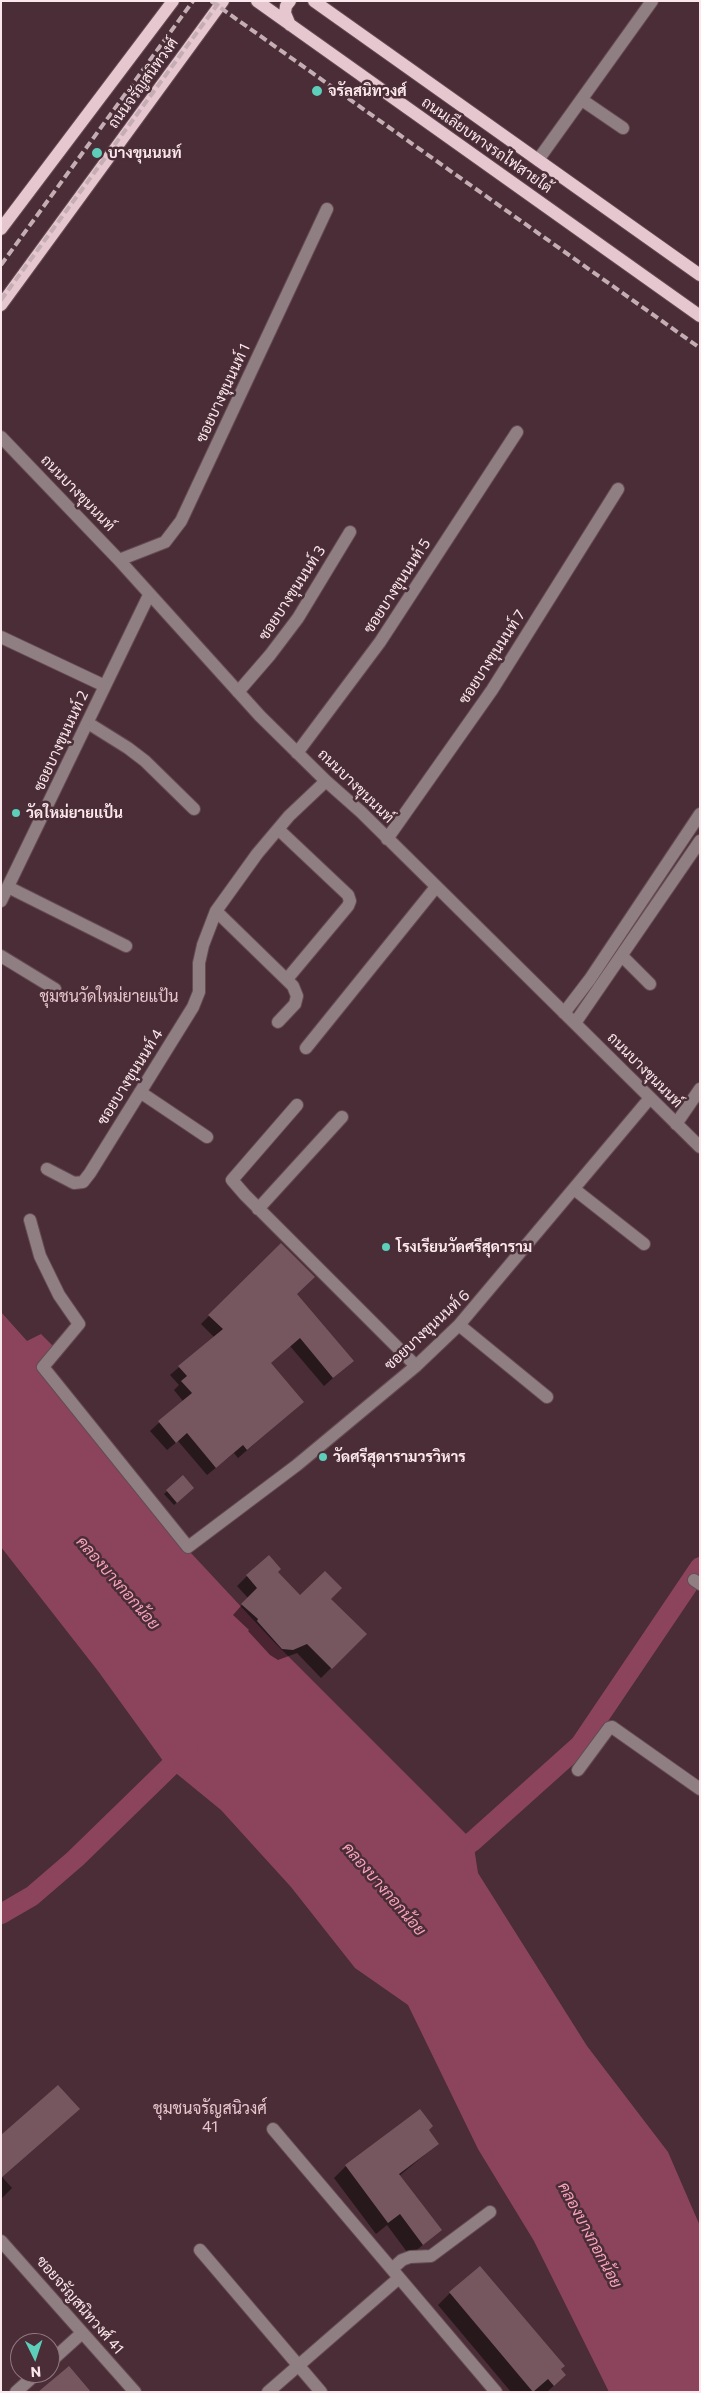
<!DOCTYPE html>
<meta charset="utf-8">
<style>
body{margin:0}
#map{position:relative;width:701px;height:2393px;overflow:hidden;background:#4a2d36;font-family:Commissioner,sans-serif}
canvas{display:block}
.frame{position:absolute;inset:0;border:2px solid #fbe8ec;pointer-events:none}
.north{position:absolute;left:10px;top:2333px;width:50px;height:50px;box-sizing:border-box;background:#4a2d36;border:1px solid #91787f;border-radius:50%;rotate:176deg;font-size:14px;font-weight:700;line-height:20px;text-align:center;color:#fbe8ec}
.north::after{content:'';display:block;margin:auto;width:18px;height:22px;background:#5cceba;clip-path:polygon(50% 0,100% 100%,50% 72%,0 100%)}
</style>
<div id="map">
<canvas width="701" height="2393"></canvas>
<div class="frame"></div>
<div class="north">N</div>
</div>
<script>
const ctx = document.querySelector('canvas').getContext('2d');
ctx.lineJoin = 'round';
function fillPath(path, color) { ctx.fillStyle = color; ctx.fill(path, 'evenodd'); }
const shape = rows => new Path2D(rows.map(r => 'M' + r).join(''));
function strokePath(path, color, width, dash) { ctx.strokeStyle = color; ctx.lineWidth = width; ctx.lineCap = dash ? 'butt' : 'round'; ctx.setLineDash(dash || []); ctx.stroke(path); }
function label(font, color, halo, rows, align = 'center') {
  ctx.font = font + ' Commissioner,Sarabun,sans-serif'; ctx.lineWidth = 5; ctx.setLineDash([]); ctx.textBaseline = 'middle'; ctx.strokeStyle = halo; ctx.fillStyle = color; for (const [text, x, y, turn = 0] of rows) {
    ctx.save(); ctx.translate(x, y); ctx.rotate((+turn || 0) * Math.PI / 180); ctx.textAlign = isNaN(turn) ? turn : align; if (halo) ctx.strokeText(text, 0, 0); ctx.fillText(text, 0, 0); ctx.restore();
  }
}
const water = shape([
 [1,1312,27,1341,41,1334,53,1346,37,1365,173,1537,191,1553,274,1642,473,1841,478,1873,587,2046,668,2152,700,2226,700,2392,609,2392,534,2241,478,2149,408,2005,355,1968,291,1887,221,1810,166,1765,98,1671,1,1547]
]);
const shadow = shape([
 [281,1244,296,1294,352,1361,324,1386,290,1346,270,1363,294,1410,238,1458,234,1453,207,1475,178,1441,167,1450,150,1431,183,1401,174,1390,179,1385,170,1375,214,1337,201,1324],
 [183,1477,190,1491,174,1505,164,1494],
 [277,1572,300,1597,330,1599,365,1634,321,1678,297,1653,278,1660,270,1655,248,1631,249,1630,233,1615,248,1598,237,1586,247,1576],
 [420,2111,427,2130,438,2144,399,2176,440,2230,410,2256,387,2225,376,2234,334,2178,346,2166],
 [1,2136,2,2177,12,2188,1,2199],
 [450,2293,559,2369,565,2375,547,2392,511,2392,438,2305]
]);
const canal = shape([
 [452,1856,473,1841,580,1745,700,1567],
 [1,1914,32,1896,75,1859,188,1749]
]);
const building = shape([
 [281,1243,315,1277,297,1294,354,1361,333,1378,300,1338,271,1363,304,1402,247,1450,243,1445,216,1468,187,1433,176,1443,158,1421,192,1393,181,1381,187,1376,178,1366,223,1329,208,1315],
 [183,1475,194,1488,177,1503,166,1490],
 [269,1555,281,1569,278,1572,300,1595,325,1571,342,1588,331,1599,367,1634,332,1669,307,1644,293,1650,282,1649,257,1621,258,1619,241,1604,257,1588,246,1575],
 [58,2085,80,2109,1,2178,1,2135],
 [420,2109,433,2126,429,2130,439,2144,399,2174,442,2230,423,2245,400,2214,388,2223,345,2165],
 [480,2266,565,2366,561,2369,566,2375,554,2386,548,2379,533,2392,449,2292],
 [69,2366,91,2392,38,2392]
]);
const minor = shape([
 [582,100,623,128],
 [538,160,652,1],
 [1,437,119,560,260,716,326,781,361,812,700,1147],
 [119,560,165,542,181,521,327,209],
 [1,637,105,686],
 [238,692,270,655,298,618,350,532],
 [88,723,128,748,145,761,194,809],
 [297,753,380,642,517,432],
 [278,829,348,895,350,901,348,906,287,979],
 [387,839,492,690,618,489],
 [8,887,126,946],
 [1,901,149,595],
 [216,911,293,986,297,996,295,1004,278,1022],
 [1,956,55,989],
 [622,956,650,984],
 [564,1013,590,979,700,814],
 [575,1023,700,841],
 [306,1048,436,887],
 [140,1092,207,1137],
 [297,1105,232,1180,245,1195,416,1366],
 [676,1124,700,1089],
 [47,1169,74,1183,83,1182,90,1173,193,1007,199,992,199,963,203,945,216,911,257,854,289,816,326,781],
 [574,1189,644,1244],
 [258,1209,342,1117],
 [30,1220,40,1256,59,1295,79,1324,43,1367,188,1547,297,1465,416,1366,459,1325,650,1098],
 [459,1325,547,1397],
 [694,1580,700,1584],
 [578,1770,609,1728,612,1727,700,1789],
 [273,2129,496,2392],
 [1,2241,135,2392],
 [200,2250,321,2392],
 [392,2269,402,2260,410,2257,431,2256,490,2212],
 [50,2362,82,2333],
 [16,2392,37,2373],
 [268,2392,399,2278]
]);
const major = shape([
 [257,1,700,316],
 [314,1,700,275],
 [290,25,285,13,286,6,290,1],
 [1,229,173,1],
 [1,305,223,1]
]);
const rail = shape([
 [211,1,700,348],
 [1,265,193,1],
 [1,300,220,1]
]);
const markers = [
 [317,91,6,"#5cceba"],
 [97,153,6,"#5cceba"],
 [16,813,5,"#5cceba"],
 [386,1247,5,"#5cceba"],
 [323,1457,5,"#5cceba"]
];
const streetNames = [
 ["ถนนจรัญสนิทวงศ์",143,83,-54],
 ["ถนนเลียบทางรถไฟสายใต้",487,145,35],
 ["ซอยบางขุนนนท์ 1",223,393,-65],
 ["ถนนบางขุนนนท์",78,493,46],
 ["ซอยบางขุนนนท์ 5",397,586,-57],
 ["ซอยบางขุนนนท์ 3",292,593,-57],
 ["ซอยบางขุนนนท์ 7",492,657,-57],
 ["ซอยบางขุนนนท์ 2",61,741,-65],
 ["ถนนบางขุนนนท์",356,786,44],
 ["ถนนบางขุนนนท์",645,1070,45],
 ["ซอยบางขุนนนท์ 4",130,1077,-58],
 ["ซอยบางขุนนนท์ 6",427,1330,-43],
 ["ซอยจรัญสนิทวงศ์ 41",80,2305,49]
];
const poiNames = [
 ["จรัลสนิทวงศ์",328,91],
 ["บางขุนนนท์",108,153],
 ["วัดใหม่ยายแป้น",26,813],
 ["โรงเรียนวัดศรีสุดาราม",396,1247],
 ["วัดศรีสุดารามวรวิหาร",333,1457]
];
const neighbourhoodNames = [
 ["ชุมชนวัดใหม่ยายแป้น",109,997],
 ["ชุมชนจรัญสนิวงศ์",210,2109],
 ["41",210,2127]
];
const waterNames = [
 ["คลองบางกอกน้อย",118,1583,49],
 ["คลองบางกอกน้อย",384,1889,49],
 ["คลองบางกอกน้อย",590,2235,62]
];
fillPath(water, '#8c445d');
fillPath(shadow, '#0007');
strokePath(canal, '#8c445d', 20);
fillPath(building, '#765760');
strokePath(minor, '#664b53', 14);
strokePath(major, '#664b53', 14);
strokePath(minor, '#8f7f83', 12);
strokePath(major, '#e7c7cf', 12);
strokePath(rail, '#c4aeb3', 4, [8, 4]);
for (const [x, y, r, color] of markers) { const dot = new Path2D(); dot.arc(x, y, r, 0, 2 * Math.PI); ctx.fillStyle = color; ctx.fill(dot); strokePath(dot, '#4a2d36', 2); }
label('15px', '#fbe8ec', '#4a2d36', streetNames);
label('bold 15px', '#fbe8ec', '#4a2d36', poiNames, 'left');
label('16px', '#e9c5ce', '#4a2d36', neighbourhoodNames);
label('italic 16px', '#f8a3bd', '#4a2d36', waterNames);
</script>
